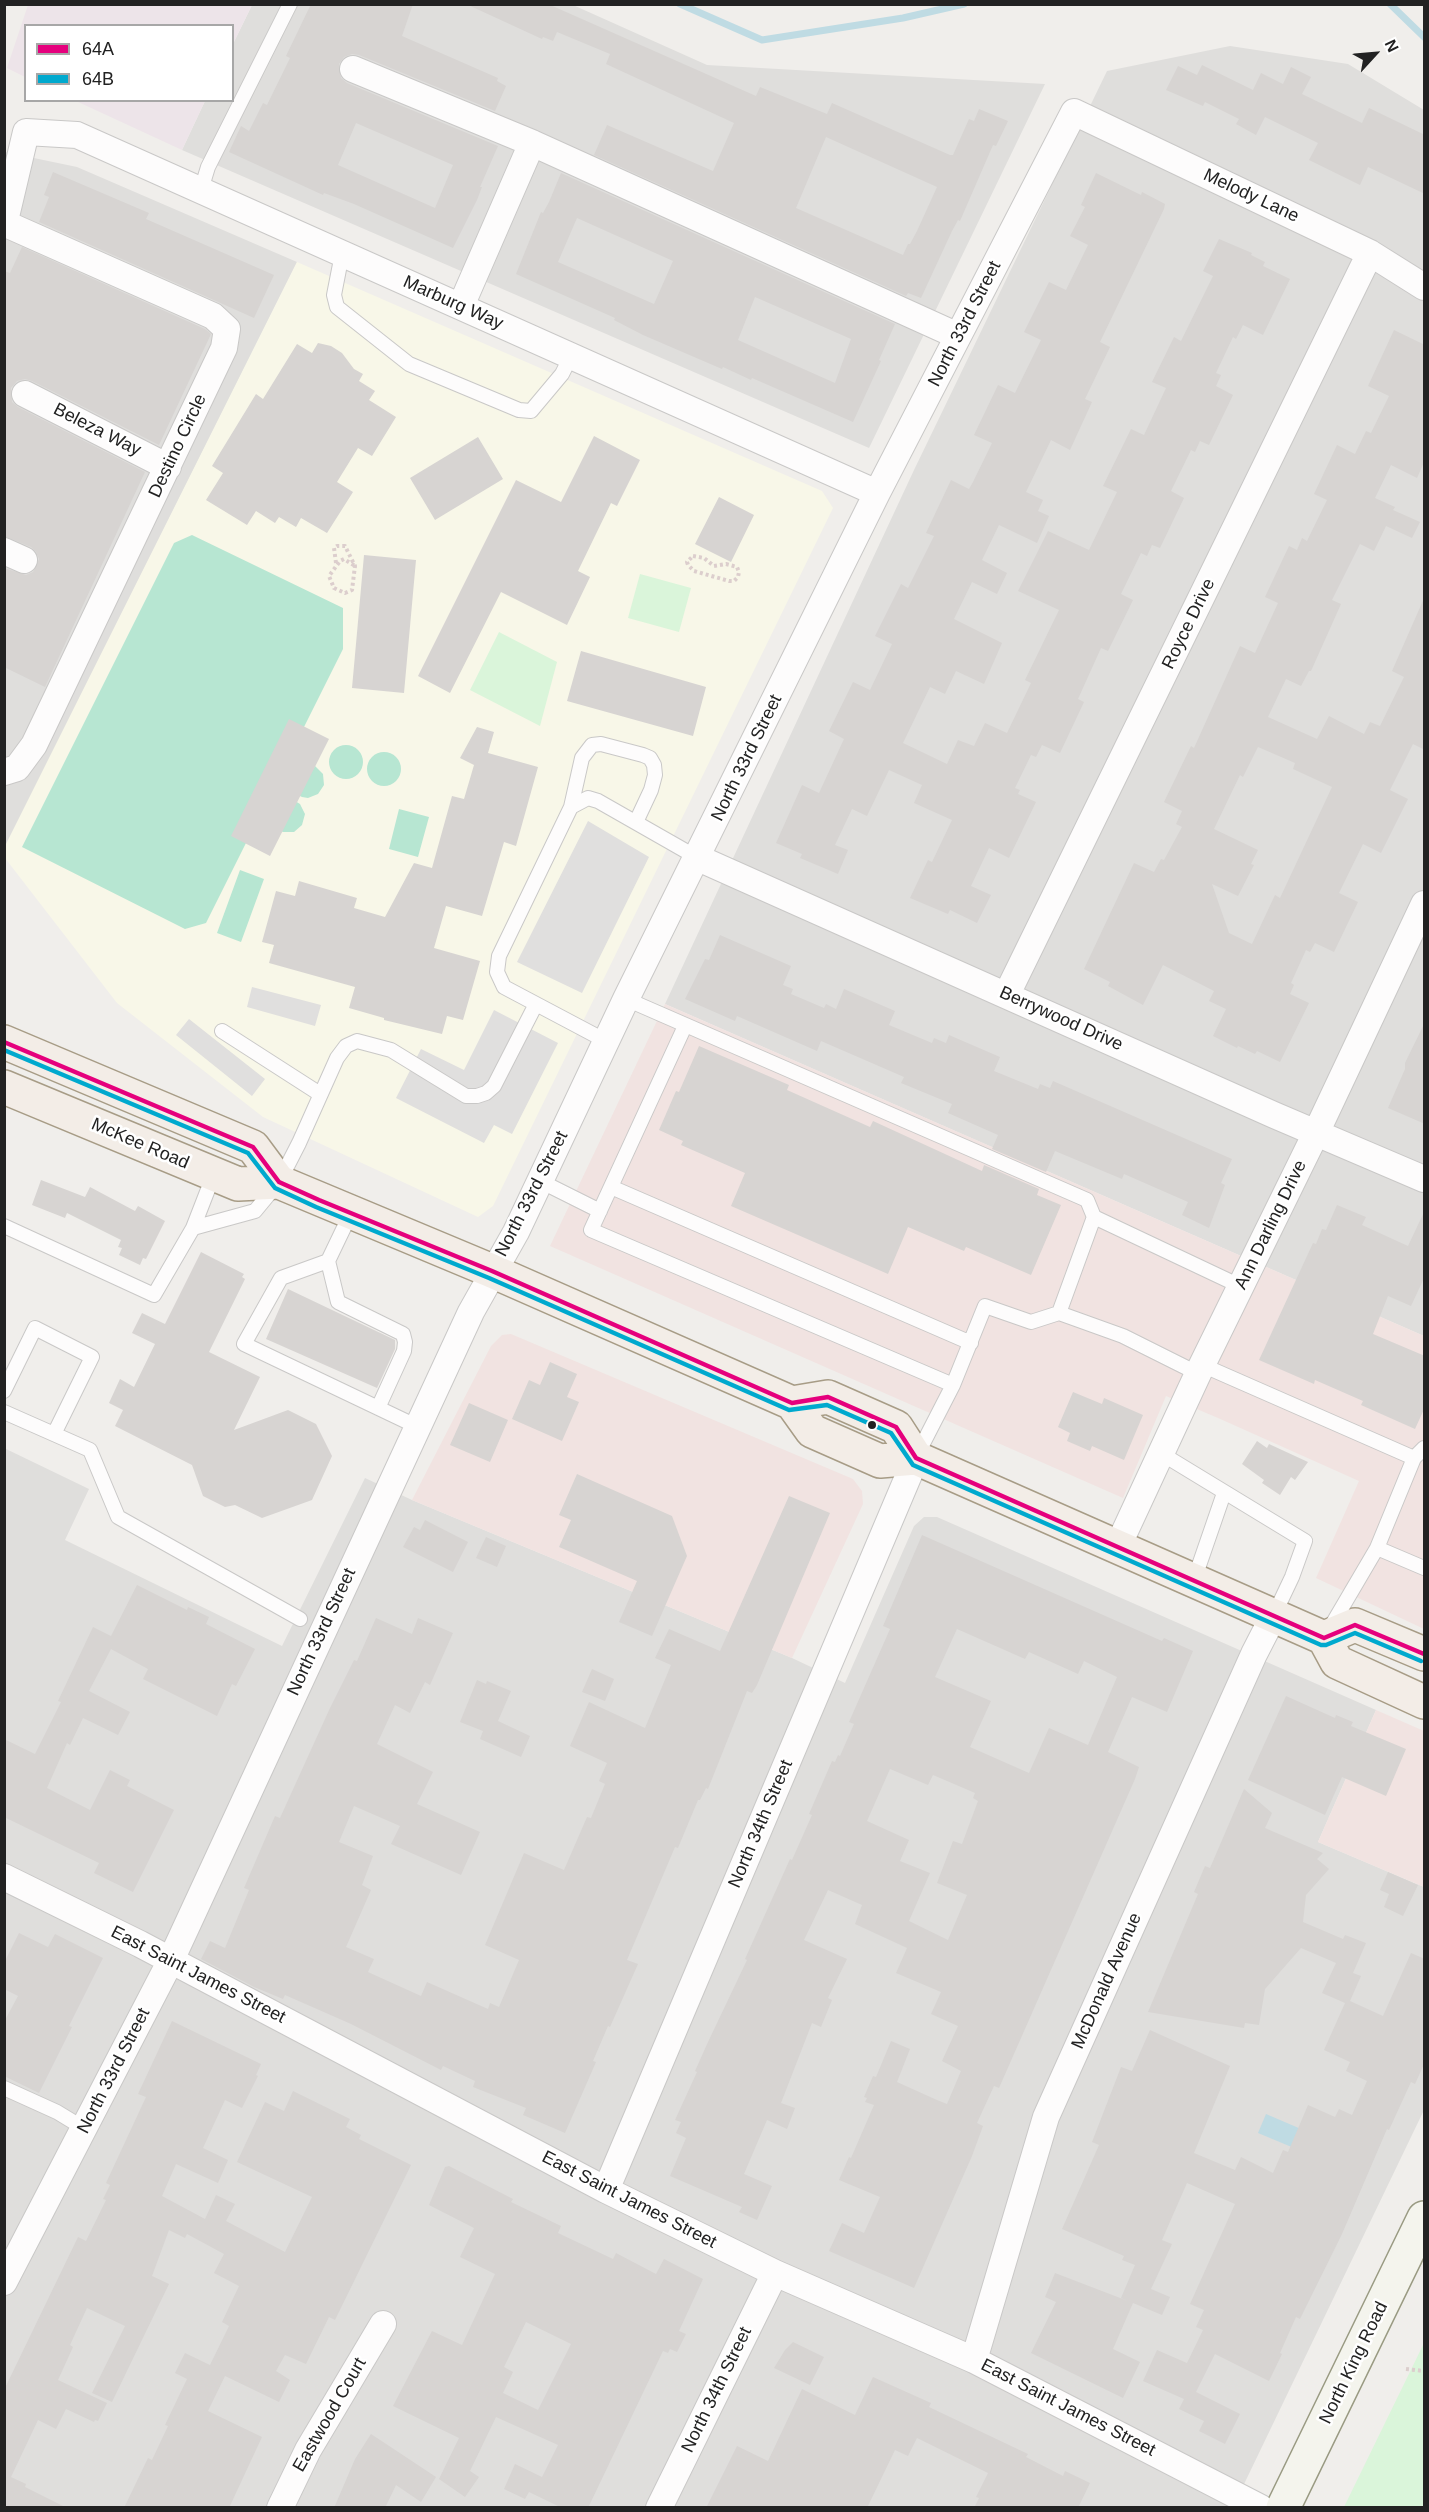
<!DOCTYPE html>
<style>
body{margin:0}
#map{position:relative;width:1429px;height:2512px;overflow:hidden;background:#f0eeeb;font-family:Arial,sans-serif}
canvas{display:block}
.frame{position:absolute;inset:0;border:6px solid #222;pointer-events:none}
.legend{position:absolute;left:24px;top:24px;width:210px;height:78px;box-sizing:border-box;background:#fff;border:2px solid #a7a7a7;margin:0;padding:8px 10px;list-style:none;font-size:18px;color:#222}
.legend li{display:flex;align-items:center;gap:12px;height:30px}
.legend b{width:30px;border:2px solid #a7a7a7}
.north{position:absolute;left:1345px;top:24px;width:60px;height:60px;-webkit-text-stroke:4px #fff;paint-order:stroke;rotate:64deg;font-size:16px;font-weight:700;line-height:24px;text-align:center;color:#222}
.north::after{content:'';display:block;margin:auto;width:21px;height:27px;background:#222;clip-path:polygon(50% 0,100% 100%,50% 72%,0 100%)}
</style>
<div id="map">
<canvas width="1429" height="2512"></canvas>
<div class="frame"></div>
<ul class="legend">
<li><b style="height:8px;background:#e5007d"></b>64A</li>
<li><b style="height:8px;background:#00a9ce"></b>64B</li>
</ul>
<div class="north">N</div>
</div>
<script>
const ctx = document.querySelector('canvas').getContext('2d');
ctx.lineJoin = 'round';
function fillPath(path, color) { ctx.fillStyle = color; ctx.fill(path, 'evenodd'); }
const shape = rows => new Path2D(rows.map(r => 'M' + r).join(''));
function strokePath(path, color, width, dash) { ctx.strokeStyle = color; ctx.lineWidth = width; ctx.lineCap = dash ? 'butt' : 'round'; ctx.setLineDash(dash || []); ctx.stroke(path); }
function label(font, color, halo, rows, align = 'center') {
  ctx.font = font + ' Arial,sans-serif'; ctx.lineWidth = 5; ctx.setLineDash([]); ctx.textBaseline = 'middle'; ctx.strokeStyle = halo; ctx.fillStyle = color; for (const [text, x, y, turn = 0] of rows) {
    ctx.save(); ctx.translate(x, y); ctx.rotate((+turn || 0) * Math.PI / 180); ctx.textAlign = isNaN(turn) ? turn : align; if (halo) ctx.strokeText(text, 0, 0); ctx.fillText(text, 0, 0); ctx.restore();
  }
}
const residential = shape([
 [252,5,573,5,707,65,1045,84,869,448,182,150,205,101,232,100,233,44],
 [1230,46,1348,64,1424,110,1424,1336,665,1004,914,470,1107,71],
 [5,152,77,167,297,262,5,848],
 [4,1448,89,1489,65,1540,282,1646,365,1478,412,1500,792,1658,845,1683,914,1526,924,1517,937,1517,1376,1710,1318,1842,1424,1887,1424,2110,1233,2507,5,2507]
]);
const commercial = shape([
 [665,1004,1424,1336,1424,1629,1316,1578,1359,1481,1218,1418,1166,1396,1123,1498,550,1246],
 [511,1334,853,1479,862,1491,863,1504,792,1658,412,1500,491,1346,502,1335],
 [1376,1710,1424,1731,1424,1887,1318,1842]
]);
const industrial = shape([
 [28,5,28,4,252,5,233,44,232,26,26,26,25,77,7,68],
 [76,101,205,101,182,150]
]);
const education = shape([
 [297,262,822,491,833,508,493,1206,478,1217,263,1117,117,1003,5,858,4,848]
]);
const park = shape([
 [640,574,691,588,679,632,628,618],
 [499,632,557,662,540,726,470,690],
 [1424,2343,1424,2507,1344,2507]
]);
const pitch = shape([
 [192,535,343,608,343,649,206,923,185,929,22,847,174,543],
 '329 762a17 17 0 1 1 34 0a17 17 0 1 1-34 0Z',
 '367 769a17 17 0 1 1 34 0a17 17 0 1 1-34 0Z',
 [315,766,323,774,324,785,318,794,308,798,302,797,298,795],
 [295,801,300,804,305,814,302,825,294,832,283,832,278,830],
 [399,809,429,817,418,857,389,849],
 [240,870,264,879,241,942,217,933]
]);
const parking = shape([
 [588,821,649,857,582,993,517,962],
 [252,987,321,1005,315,1026,247,1007],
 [494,1010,558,1043,512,1134,494,1125,484,1143,396,1098,421,1049,464,1070],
 [189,1019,265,1079,252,1096,176,1035]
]);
const water = shape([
 [1266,2114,1301,2129,1294,2148,1258,2133]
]);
const stream = shape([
 [680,4,762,40,903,18,964,4],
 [1390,4,1424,37]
]);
const building = shape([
 [311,4,413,4,402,36,498,78,497,81,506,86,495,111,359,55,352,54,344,57,339,64,341,78,347,83,498,146,480,187,482,187,477,200,453,248,354,204,324,193,323,195,229,152,241,126,249,131,263,103,267,105,290,58,286,56],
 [356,123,453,165,435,208,338,165],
 [466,4,548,4,756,96,760,87,827,114,832,103,950,155,953,155,969,119,974,121,979,109,1008,121,996,146,993,145,960,221,958,220,952,231,921,298,908,293,906,296,594,155,607,125,713,171,734,123,606,64,610,54,557,32,553,41,543,37,542,39],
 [826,137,937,187,917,231,910,244,908,244,903,255,796,208],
 [1202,65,1253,90,1261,73,1283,84,1291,67,1311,77,1302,94,1362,123,1369,108,1425,135,1425,194,1368,167,1360,185,1309,160,1318,143,1265,117,1256,135,1236,124,1239,119,1205,102,1203,106,1166,90,1178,66,1197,75],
 [53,172,149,213,146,219,274,275,254,318,39,222,49,197,44,195],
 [561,173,895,324,879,360,881,361,853,422,752,378,751,380,723,367,722,369,643,335,614,320,615,318,516,274,541,212,543,213,549,202],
 [577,218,673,261,654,304,558,262],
 [755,297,851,339,835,383,738,340],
 [1096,173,1141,195,1142,192,1165,204,1164,209,1100,342,1110,347,1085,399,1092,402,1070,450,1051,440,1026,492,1043,500,1038,511,1049,516,1037,543,999,525,982,560,1007,573,997,594,972,582,954,619,1002,643,984,684,956,671,945,694,930,687,903,743,947,764,958,740,974,746,985,723,1007,733,1031,683,1025,680,1059,610,1018,591,1048,531,1089,550,1117,492,1103,486,1131,429,1144,435,1166,388,1152,382,1174,337,1181,341,1213,276,1203,271,1219,239,1252,253,1251,255,1265,262,1263,266,1290,279,1263,335,1243,325,1236,339,1233,337,1216,373,1221,375,1216,386,1233,395,1209,445,1200,441,1195,452,1191,450,1171,491,1184,498,1160,548,1152,545,1147,556,1141,553,1121,594,1133,600,1108,651,1101,648,1078,699,1084,702,1060,753,1042,745,1036,757,1031,755,1015,788,1020,790,1018,794,1036,802,1009,858,989,848,971,886,991,895,977,923,950,910,948,914,910,898,928,860,932,862,952,820,914,803,922,785,889,770,867,816,852,809,835,845,848,850,838,874,800,858,802,854,776,843,802,785,819,793,844,739,829,731,853,682,870,690,892,644,875,636,901,584,908,588,934,536,926,533,951,480,969,489,973,482,992,443,974,435,998,385,1015,393,1041,340,1024,332,1049,282,1066,290,1088,245,1070,236,1085,207,1081,205],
 [22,247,205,329,211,334,159,445,32,381,25,379,17,381,11,388,12,402,18,407,145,472,45,687,4,667,4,568,26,575,33,572,39,559,36,552,31,547,4,536,4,271,10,273],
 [1394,330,1425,345,1425,460,1417,478,1391,465,1375,498,1395,507,1393,510,1420,522,1412,538,1386,526,1374,551,1360,544,1332,600,1341,604,1311,671,1309,671,1301,686,1286,679,1268,717,1317,739,1329,716,1364,734,1370,722,1380,726,1404,677,1392,671,1425,596,1425,750,1413,744,1390,790,1408,799,1381,853,1363,844,1339,893,1358,902,1334,952,1315,943,1310,952,1306,950,1291,983,1294,985,1290,994,1309,1003,1280,1062,1257,1051,1255,1054,1238,1046,1237,1048,1213,1036,1226,1009,1209,1001,1214,991,1163,965,1143,1005,1108,986,1110,982,1084,969,1134,863,1154,872,1161,859,1164,860,1182,827,1176,824,1182,811,1164,802,1191,746,1194,748,1240,646,1255,653,1278,603,1265,597,1289,546,1297,550,1302,538,1307,541,1327,500,1314,494,1337,445,1355,454,1366,431,1371,433,1389,396,1368,386],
 [1258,747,1295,763,1293,769,1332,787,1280,898,1275,895,1252,944,1229,933,1212,884,1238,896,1254,865,1251,864,1258,850,1214,829,1240,775,1243,777],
 [318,343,331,346,342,353,354,369,363,374,359,381,375,391,369,400,396,417,372,456,358,448,337,482,353,492,327,533,301,518,296,527,279,517,275,523,256,511,247,525,206,500,223,473,212,466,256,394,263,399,297,344,312,353],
 [594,436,640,460,617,506,611,503,578,571,590,577,567,625,501,592,450,693,418,676,516,480,561,502],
 [478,437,503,479,435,520,410,478],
 [719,497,754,515,731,562,695,544],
 [364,555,416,560,404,693,352,688],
 [581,651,706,687,693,736,567,701],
 [289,719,329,739,270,856,231,836],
 [477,727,494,732,488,753,538,767,516,846,504,842,482,916,446,906,434,948,480,961,463,1020,447,1016,442,1034,384,1020,384,1018,349,1008,355,987,269,963,274,945,262,942,276,891,295,896,299,881,357,898,354,908,385,917,414,863,432,868,452,796,464,799,474,765,460,758],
 [720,935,791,966,783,985,793,989,791,994,824,1008,826,1004,836,1009,844,989,895,1011,889,1025,932,1043,934,1038,946,1043,949,1035,1000,1057,994,1071,1038,1089,1040,1084,1050,1088,1053,1081,1232,1159,1221,1183,1225,1185,1209,1228,1182,1215,1188,1202,1124,1174,1122,1179,1055,1151,1046,1172,992,1149,998,1135,948,1113,952,1104,901,1083,904,1077,821,1041,817,1051,737,1016,735,1021,685,999,705,959,709,960],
 [1425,1022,1425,1124,1388,1108,1405,1069,1405,1063],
 [699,1046,789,1085,787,1090,870,1127,873,1121,982,1171,984,1165,1039,1189,1037,1195,1061,1205,1031,1275,966,1247,964,1251,908,1227,888,1274,731,1206,745,1173,681,1145,683,1141,659,1130,676,1091,679,1092],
 [41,1180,85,1197,90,1187,135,1211,138,1206,165,1221,146,1259,143,1258,140,1265,119,1255,122,1248,118,1247,121,1240,67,1213,65,1218,32,1205],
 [1337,1205,1366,1217,1362,1225,1408,1246,1425,1210,1425,1276,1411,1306,1388,1296,1373,1334,1425,1356,1425,1407,1415,1429,1361,1405,1363,1401,1315,1380,1314,1384,1259,1360,1313,1243,1316,1244,1322,1229,1326,1230],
 [201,1252,244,1274,242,1277,245,1279,209,1352,260,1377,234,1430,288,1410,316,1424,332,1456,312,1500,262,1518,235,1505,225,1507,203,1496,192,1465,115,1426,123,1410,109,1403,120,1379,134,1387,155,1344,132,1333,142,1313,165,1324],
 [288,1289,395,1340,395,1349,377,1388,266,1339],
 [550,1362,577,1374,567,1397,579,1402,562,1441,512,1419,529,1380,540,1385],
 [1073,1392,1102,1404,1104,1398,1143,1415,1124,1460,1092,1446,1090,1451,1067,1441,1070,1433,1058,1427],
 [469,1403,508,1420,490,1462,450,1445],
 [1257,1441,1267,1448,1269,1444,1308,1462,1295,1480,1291,1477,1280,1495,1262,1483,1264,1480,1242,1464],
 [577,1474,672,1516,687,1556,652,1636,619,1622,637,1581,559,1547,571,1520,559,1515],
 [789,1496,830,1513,757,1685,752,1693,747,1691,708,1789,706,1788,700,1800,698,1800,678,1848,675,1847,627,1960,638,1964,610,2027,608,2026,593,2061,596,2062,565,2133,523,2115,526,2108,473,2087,475,2081,443,2066,441,2070,351,2024,285,1995,283,1999,254,1987,201,1959,210,1941,225,1948,249,1890,244,1888,275,1816,280,1818,330,1708,354,1660,357,1661,376,1618,412,1634,418,1618,453,1633,430,1685,425,1682,410,1713,395,1705,377,1744,433,1772,417,1804,480,1832,461,1875,391,1844,400,1826,354,1806,339,1842,373,1856,362,1885,371,1890,346,1947,374,1959,368,1972,421,1996,427,1982,488,2009,490,2003,499,2007,519,1960,485,1945,524,1853,564,1870,587,1817,591,1818,605,1784,599,1781,607,1763,570,1746,589,1702,645,1728,671,1665,655,1658,669,1629,720,1651],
 [425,1520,468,1542,453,1572,403,1547,414,1527,420,1530],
 [922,1535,1162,1641,1164,1638,1193,1651,1167,1712,1132,1697,1108,1752,1139,1767,1135,1779,999,2088,994,2086,977,2123,983,2126,972,2156,914,2288,829,2251,842,2223,864,2233,880,2197,839,2180,849,2157,851,2158,874,2105,865,2102,867,2098,864,2097,873,2076,876,2077,891,2041,910,2049,897,2082,937,2100,947,2104,961,2071,942,2061,958,2026,931,2014,941,1992,896,1973,907,1948,855,1924,862,1905,828,1890,804,1940,847,1959,828,1998,832,2000,821,2027,812,2023,781,2103,795,2108,787,2129,767,2120,744,2174,772,2186,757,2220,739,2212,742,2207,670,2176,686,2138,676,2133,681,2122,675,2120,697,2072,695,2071,708,2042,747,1960,745,1959,790,1859,792,1860,812,1815,809,1814,832,1761,835,1762,838,1755,840,1756,854,1724,849,1722,890,1629,883,1626],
 [957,1629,1025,1659,1029,1652,1078,1674,1084,1661,1117,1677,1088,1745,1049,1728,1029,1773,970,1747,991,1701,935,1677],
 [890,1769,928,1785,933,1775,975,1793,973,1798,978,1801,962,1844,953,1841,937,1883,967,1895,948,1940,909,1921,930,1873,900,1861,909,1840,867,1821],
 [486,1537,506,1546,497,1567,476,1558],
 [137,1585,187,1610,188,1607,209,1617,206,1624,255,1649,236,1686,232,1684,217,1716,143,1679,148,1669,111,1649,89,1691,130,1712,118,1735,83,1718,70,1745,67,1743,47,1788,90,1810,110,1770,130,1780,127,1786,174,1810,133,1892,94,1873,99,1863,4,1817,4,1739,35,1754,61,1702,58,1701,93,1627,111,1636],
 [592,1669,614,1679,605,1701,582,1692],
 [477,1680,486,1684,487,1681,511,1691,498,1721,530,1736,521,1757,480,1739,483,1731,460,1722],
 [1286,1696,1335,1718,1336,1715,1353,1722,1351,1726,1406,1749,1386,1796,1342,1777,1325,1815,1248,1780],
 [1244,1789,1272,1813,1265,1828,1323,1853,1317,1859,1329,1869,1306,1895,1303,1922,1343,1939,1345,1935,1366,1943,1353,1973,1361,1976,1350,2001,1383,2016,1411,1953,1425,1959,1425,2062,1415,2084,1411,2082,1389,2130,1387,2129,1342,2234,1300,2319,1296,2317,1280,2353,1282,2354,1269,2381,1215,2354,1196,2392,1240,2414,1225,2444,1199,2431,1204,2421,1179,2409,1184,2399,1143,2381,1157,2350,1187,2363,1203,2330,1196,2327,1204,2310,1190,2304,1235,2204,1187,2183,1162,2240,1172,2244,1151,2289,1170,2297,1162,2315,1133,2303,1113,2349,1140,2362,1123,2398,1031,2353,1056,2302,1045,2297,1055,2273,1128,2301,1121,2298,1135,2265,1122,2260,1124,2256,1062,2229,1099,2145,1092,2142,1121,2067,1132,2071,1150,2030,1230,2066,1194,2153,1235,2170,1241,2157,1273,2173,1283,2150,1288,2152,1308,2105,1335,2117,1339,2109,1352,2115,1367,2081,1346,2071,1350,2062,1324,2050,1345,2003,1322,1993,1336,1963,1301,1948,1265,1989,1259,2025,1245,2023,1244,2028,1148,2012,1198,1894,1194,1892,1205,1866,1210,1868],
 [1388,1872,1418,1885,1403,1916,1384,1907,1389,1894,1380,1890],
 [19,1933,48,1947,55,1934,103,1958,69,2026,72,2027,39,2093,4,2076,4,2022,18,1996,4,1989,4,1963],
 [172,2021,261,2064,256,2075,258,2076,242,2108,225,2100,203,2148,228,2160,218,2183,176,2164,162,2196,205,2219,216,2195,235,2204,226,2221,285,2252,312,2197,237,2162,265,2102,284,2111,293,2091,350,2119,346,2127,361,2135,359,2139,411,2165,335,2320,329,2317,306,2364,285,2355,276,2371,290,2380,279,2402,225,2376,208,2411,262,2437,229,2508,124,2508,148,2458,152,2460,168,2426,165,2425,187,2379,175,2373,185,2353,210,2365,229,2326,222,2322,239,2286,214,2273,224,2254,187,2234,185,2238,169,2230,152,2276,169,2284,112,2402,92,2393,125,2326,87,2308,70,2345,73,2347,58,2380,107,2403,98,2421,95,2420,94,2422,66,2409,56,2429,38,2420,11,2477,26,2484,25,2487,67,2508,4,2508,4,2390,78,2237,86,2241,106,2200,103,2199,110,2185,106,2183,146,2097,138,2094],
 [449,2166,513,2199,511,2202,561,2226,558,2233,613,2259,616,2253,656,2274,664,2259,703,2279,679,2331,686,2334,677,2352,670,2349,668,2353,663,2351,588,2508,562,2508,529,2492,525,2499,504,2489,515,2464,542,2477,558,2445,496,2417,470,2471,479,2477,465,2497,439,2479,459,2438,393,2406,432,2331,462,2345,495,2274,460,2257,474,2228,429,2205,445,2167],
 [526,2322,571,2344,538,2410,503,2393,513,2372,504,2367],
 [793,2342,824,2357,810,2385,774,2368,785,2350],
 [873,2377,931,2403,929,2407,1028,2454,1026,2457,1063,2476,1065,2471,1090,2483,1078,2508,974,2508,979,2498,976,2497,988,2473,917,2438,908,2456,895,2450,867,2508,706,2508,737,2446,768,2461,802,2389,855,2415],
 [371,2434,436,2477,421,2502,396,2485,385,2508,334,2508,355,2459]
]);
const path = shape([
 [693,556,704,558,714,566,726,564,737,567,739,572,738,577,734,581,729,581,694,571,688,565,687,562,693,556],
 [336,563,334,548,337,546,345,546,355,566,352,590,345,593,334,588,329,576,340,561,344,559,355,566],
 [1406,2369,1424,2371]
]);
const lane = shape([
 [201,190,208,167,290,4],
 [342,254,334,295,337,307,409,364,519,410,531,411,562,374,571,356],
 [571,807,582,758,592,745,601,744,643,755,650,758,654,765,655,775,651,790,636,822],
 [626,999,1087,1200,1094,1217,1240,1286],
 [685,1026,591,1230,953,1385],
 [222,1031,320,1094],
 [606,1041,504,987,497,972,499,956,571,807,588,798,598,801,698,858],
 [540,1181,600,1211],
 [611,1187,971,1343],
 [351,1213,328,1261,338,1302,403,1334,405,1342,404,1351,378,1408],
 [4,1226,154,1295,193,1228,214,1174],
 [193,1228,255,1211,279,1182,299,1143,337,1058,346,1046,357,1041,391,1050,466,1096,477,1096,486,1093,494,1086,536,1004],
 [328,1261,281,1278,244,1344,416,1426],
 [1059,1313,1094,1217],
 [1202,1365,1414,1458,1424,1448],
 [4,1391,35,1328,92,1357,54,1434],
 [4,1412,90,1450,118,1517,300,1619],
 [1162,1454,1305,1541,1292,1577,1274,1615],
 [916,1457,953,1385,985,1306,1031,1322,1059,1313,1123,1336,1199,1374],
 [1377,1548,1424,1568],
 [1194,1580,1224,1493],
 [1330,1628,1377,1548,1414,1458],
 [4,2088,57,2112,85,2129]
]);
const street = shape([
 [353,69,532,143,958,336],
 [4,225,26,132,77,135,877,493],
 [461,306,532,143],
 [25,394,168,467],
 [4,551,24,560],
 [4,772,17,768,34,745,224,348,227,329,213,316,6,224],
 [698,858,1274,1115,1424,1179],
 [1007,994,1370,253],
 [1118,1546,1202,1365,1316,1133,1424,904],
 [4,1877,140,1944,606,2190,775,2273,974,2360,1261,2508],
 [606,2190,916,1458],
 [4,2282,171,1960,471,1312,516,1232,626,999,877,493,1074,112,1370,253,1424,287],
 [974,2360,1046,2117,1254,1654,1274,1615],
 [280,2508,308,2450,383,2324],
 [659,2508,775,2273]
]);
const secondary = shape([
 [1283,2508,1424,2218]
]);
const primary = shape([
 [4,1042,253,1147,279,1182],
 [4,1087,238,1184,279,1182,492,1271,792,1403,812,1431,880,1461,916,1458,1324,1638,1337,1662,1424,1702],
 [792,1403,828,1397,896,1427,916,1458],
 [1324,1638,1355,1625,1424,1654]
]);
const bus1 = shape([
 [4,1042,253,1147,279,1182,319,1200,492,1271,792,1403,828,1397,896,1427,916,1458,1324,1638,1355,1625,1424,1654]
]);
const bus2 = shape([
 [4,1050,248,1153,275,1188,316,1207,489,1278,789,1410,827,1405,891,1433,913,1465,1321,1645,1326,1645,1355,1633,1421,1661]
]);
const markers = [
 [872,1425,5,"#222"]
];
const streetNames = [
 ["Melody Lane",1251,196,25],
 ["Marburg Way",453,303,24],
 ["North 33rd Street",965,324,-63],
 ["Beleza Way",97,430,27],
 ["Destino Circle",178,446,-65],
 ["Royce Drive",1189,624,-64],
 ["North 33rd Street",747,758,-64],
 ["Berrywood Drive",1061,1019,24],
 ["McKee Road",140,1144,23],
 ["North 33rd Street",532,1194,-63],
 ["Ann Darling Drive",1271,1225,-64],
 ["North 33rd Street",322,1632,-65],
 ["North 34th Street",761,1824,-67],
 ["East Saint James Street",198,1975,27],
 ["McDonald Avenue",1107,1981,-66],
 ["North 33rd Street",114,2071,-63],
 ["East Saint James Street",629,2200,27],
 ["North King Road",1354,2363,-64],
 ["North 34th Street",717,2390,-64],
 ["East Saint James Street",1068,2408,27],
 ["Eastwood Court",330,2415,-60]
];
fillPath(residential, '#dfdedc');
fillPath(commercial, '#f1e3e1');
fillPath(industrial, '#ede4e9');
fillPath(education, '#f8f7e8');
fillPath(park, '#daf5da');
fillPath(pitch, '#b7e6d2');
fillPath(parking, '#e0dfde');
fillPath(water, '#bfdbe3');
strokePath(stream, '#bfdbe3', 7);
fillPath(building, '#d7d4d2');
strokePath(lane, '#c9c8c7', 16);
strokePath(street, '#c9c8c7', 28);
strokePath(secondary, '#999a82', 36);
strokePath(primary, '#a79c86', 36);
strokePath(path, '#dccecd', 4, [3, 3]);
strokePath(lane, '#fdfcfc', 14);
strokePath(street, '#fdfcfc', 26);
strokePath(secondary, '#f4f4ed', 33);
strokePath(primary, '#f3ede7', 33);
strokePath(bus1, '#e5007d', 4.5);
strokePath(bus2, '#00a9ce', 4.5);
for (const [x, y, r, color] of markers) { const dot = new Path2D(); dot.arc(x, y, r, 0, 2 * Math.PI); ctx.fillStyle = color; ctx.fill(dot); strokePath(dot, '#fff', 2); }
label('18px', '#222', '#fff', streetNames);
</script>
